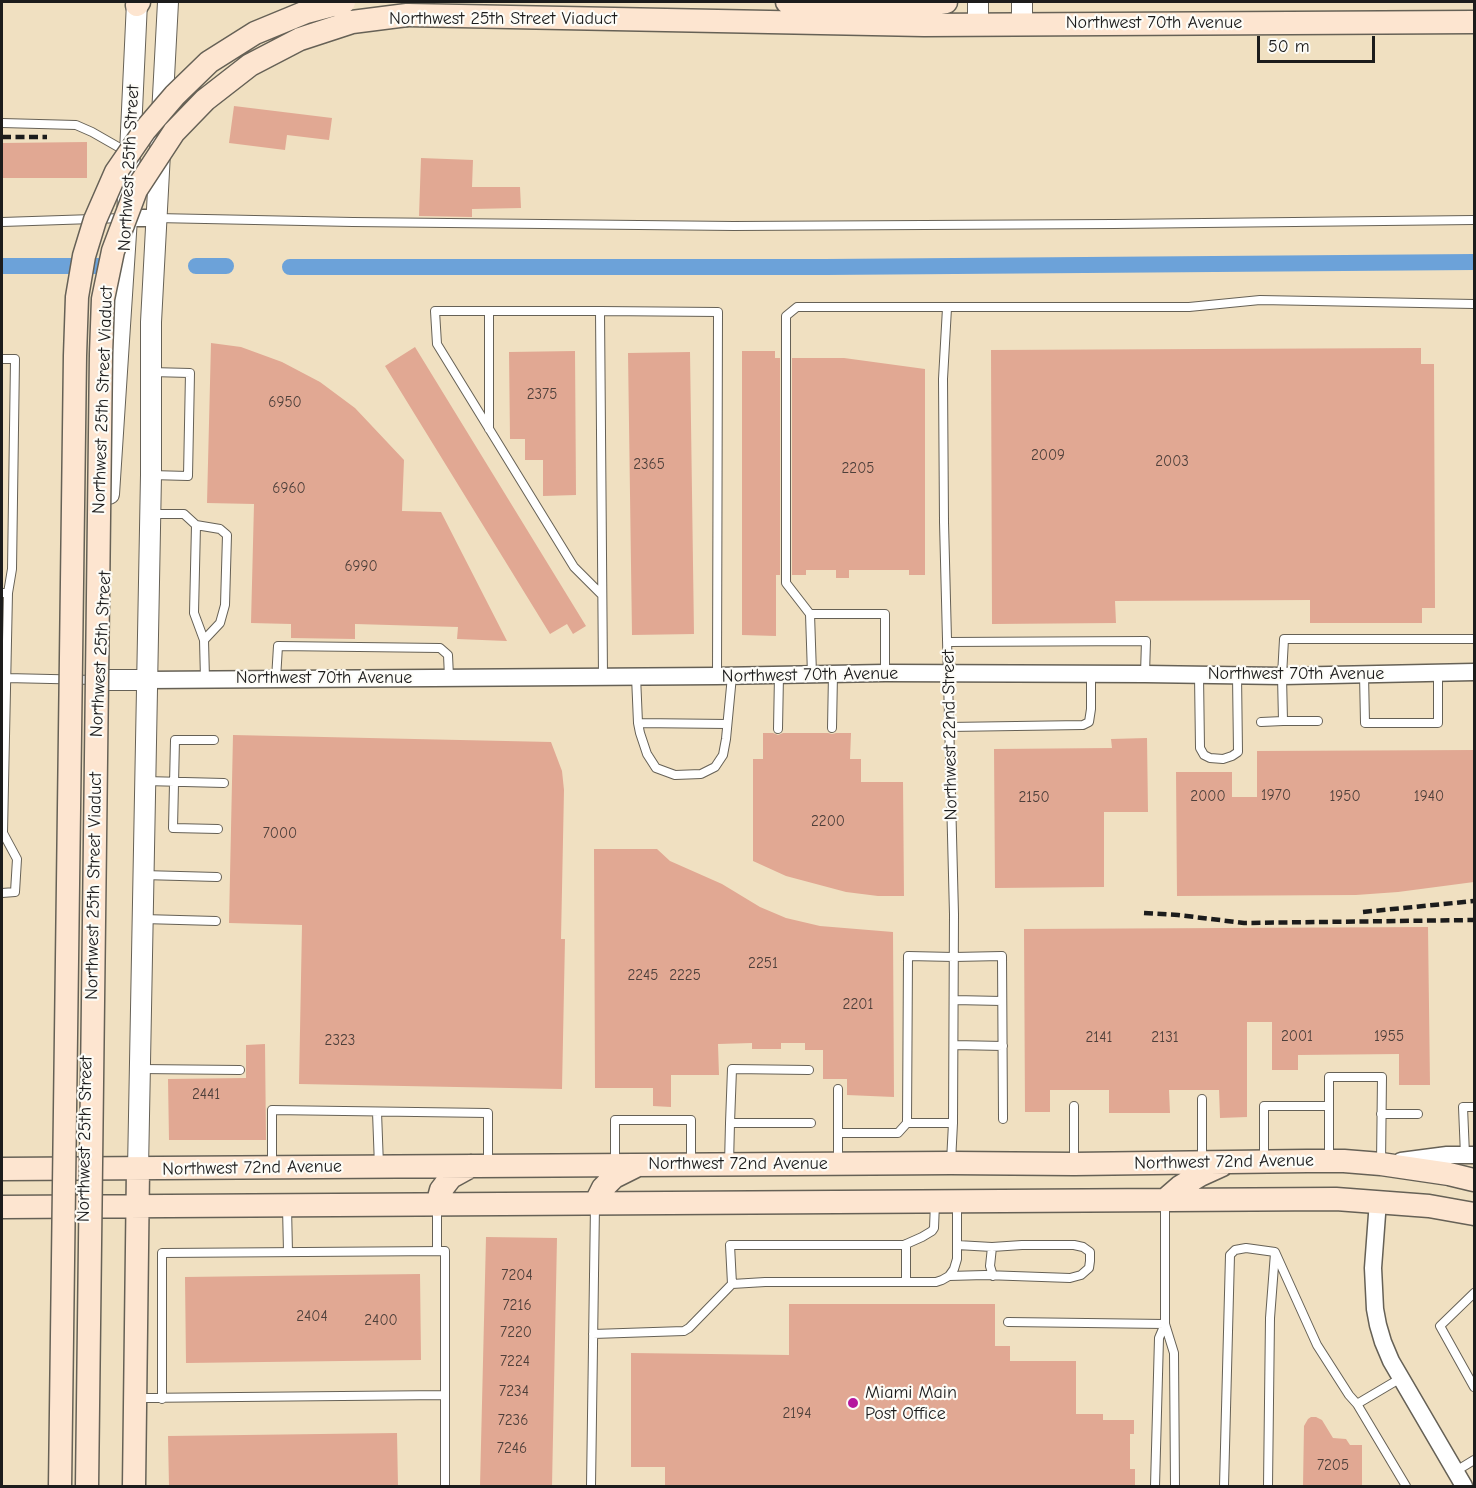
<!DOCTYPE html>
<style>
body{margin:0}
#map{position:relative;width:1476px;height:1488px;overflow:hidden;background:#f0e0c1;font-family:"Comic Neue",sans-serif}
canvas{display:block}
.frame{position:absolute;inset:0;border:3px solid #1c1c1c;pointer-events:none}
.scale{position:absolute;left:1257px;top:36px;width:118px;height:27px;box-sizing:border-box;border:3px solid #1c1c1c;border-top:0;padding-left:8px;font-size:18px;line-height:21px;white-space:nowrap;color:#1c1c1c;-webkit-text-stroke:4px #fdfcf7;paint-order:stroke}
</style>
<div id="map">
<canvas width="1476" height="1488"></canvas>
<div class="frame"></div>
<div class="scale">50 m</div>
</div>
<script>
const ctx = document.querySelector('canvas').getContext('2d');
ctx.lineJoin = 'round';
const shape = rows => new Path2D(rows.map(r => 'M' + r).join(''));
function strokePath(path, color, width, dash) { ctx.strokeStyle = color; ctx.lineWidth = width; ctx.lineCap = dash ? 'butt' : 'round'; ctx.setLineDash(dash || []); ctx.stroke(path); }
function fillPath(path, color) { ctx.fillStyle = color; ctx.fill(path, 'evenodd'); }
function label(font, color, halo, rows, align = 'center') {
  ctx.font = font + ' "Comic Neue",sans-serif'; ctx.lineWidth = 4.5; ctx.setLineDash([]); ctx.textBaseline = 'middle'; ctx.strokeStyle = halo; ctx.fillStyle = color; for (const [text, x, y, turn = 0] of rows) {
    ctx.save(); ctx.translate(x, y); ctx.rotate((+turn || 0) * Math.PI / 180); ctx.textAlign = isNaN(turn) ? turn : align; if (halo) ctx.strokeText(text, 0, 0); ctx.fillText(text, 0, 0); ctx.restore();
  }
}
const canal = shape([
 [2,266,109,266],
 [196,266,226,266],
 [290,267,825,267,1474,262]
]);
const building = shape([
 [234,106,332,118,329,140,287,135,285,150,229,143],
 [87,142,87,178,2,178,2,143],
 [421,158,473,160,472,187,520,187,521,208,472,209,472,217,419,216],
 [211,343,241,347,282,362,320,382,355,408,404,460,402,511,441,512,507,641,457,639,458,627,355,624,355,639,291,638,291,624,251,623,254,504,207,503],
 [415,347,586,626,573,634,567,624,550,634,385,366],
 [1421,348,1421,364,1434,364,1435,608,1422,608,1422,623,1310,623,1310,600,1115,601,1116,623,992,624,991,350],
 [575,351,576,495,543,496,543,460,525,460,525,439,510,439,509,352],
 [742,351,775,351,775,358,780,358,780,575,776,575,776,636,742,635],
 [690,352,694,634,632,635,628,353],
 [792,358,844,358,925,369,925,575,909,575,909,570,849,570,849,578,836,578,836,570,806,570,806,575,792,575],
 [763,733,773,733,778,735,783,733,828,733,832,734,836,733,851,733,850,759,861,759,861,782,903,782,904,896,878,896,846,892,786,876,753,861,753,759,763,759],
 [233,735,551,742,562,771,564,790,561,939,565,939,562,1089,299,1084,302,925,229,923],
 [1147,738,1148,812,1104,812,1104,887,995,888,994,749,1112,748,1111,739],
 [1474,750,1474,882,1398,892,1356,895,1177,896,1176,772,1232,772,1232,797,1257,797,1257,751],
 [594,849,657,849,670,861,722,884,760,907,786,918,820,926,893,932,894,1097,847,1095,847,1079,823,1079,823,1050,805,1050,805,1043,781,1043,781,1049,752,1049,752,1043,718,1044,719,1075,671,1075,671,1107,653,1106,653,1088,595,1088],
 [1428,927,1430,1085,1399,1085,1399,1054,1298,1055,1298,1070,1272,1070,1272,1022,1247,1022,1247,1117,1220,1118,1219,1090,1169,1090,1170,1113,1109,1113,1109,1090,1050,1090,1050,1112,1025,1112,1024,929],
 [265,1044,266,1140,169,1140,168,1079,246,1078,246,1045],
 [486,1237,557,1238,552,1486,480,1486],
 [420,1274,421,1360,186,1363,185,1277],
 [789,1304,995,1304,995,1346,1010,1346,1010,1361,1076,1361,1076,1414,1103,1414,1103,1420,1134,1420,1134,1434,1130,1434,1130,1469,1135,1469,1135,1486,665,1486,665,1467,631,1467,631,1353,789,1355],
 [1311,1417,1316,1417,1322,1420,1333,1438,1346,1439,1350,1445,1362,1445,1362,1486,1303,1486,1304,1426,1308,1419],
 [397,1433,398,1486,169,1486,168,1436]
]);
const service = shape([
 [2,123,76,125,92,132,127,152],
 [156,218,353,222,734,226,1114,224,1474,220],
 [2,222,123,218],
 [947,308,943,379,944,522,954,914,953,1123,951,1162],
 [489,311,489,429],
 [600,311,435,311,437,344,574,567,602,595],
 [2,359,15,359,12,569,8,593],
 [151,475,188,476,190,373,151,372],
 [151,514,184,514,196,525,220,529,227,535,225,605,220,623,204,640],
 [196,525,194,613,204,640,205,679],
 [2,593,8,593,3,833,2,833],
 [810,614,885,614,885,673],
 [948,642,1146,641,1145,674],
 [812,674,810,614,786,583,786,316,797,307,1189,307,1260,300,1474,304],
 [1364,674,1365,723,1438,723,1438,673],
 [1199,675,1200,748,1204,755,1210,758,1223,759,1232,756,1238,752,1237,675],
 [603,676,600,311,718,312,717,676],
 [636,676,638,723,640,733,647,754,656,768,675,775,701,774,715,767,723,755,726,739,732,676],
 [6,678,95,680],
 [276,679,278,646,440,648,448,655,449,677],
 [1318,721,1283,721,1282,676,1284,639,1474,639],
 [1261,722,1283,721],
 [638,723,727,724],
 [949,727,1083,725,1089,722,1091,709,1091,674],
 [832,728,833,674],
 [778,729,779,675],
 [214,740,175,740,173,828,218,829],
 [145,781,224,783],
 [143,875,217,877],
 [2,893,15,892,17,859,3,833],
 [143,919,216,921],
 [954,1000,1002,1001],
 [954,1045,1003,1046],
 [140,1069,240,1070],
 [809,1070,732,1069,730,1123,811,1123],
 [838,1089,838,1133,898,1133,907,1123,953,1123],
 [1202,1099,1202,1162],
 [1074,1106,1074,1163],
 [377,1112,379,1166],
 [1381,1114,1418,1114],
 [907,1123,908,956,954,957,1002,956,1003,1119],
 [1465,1155,1463,1107,1474,1107],
 [1264,1161,1264,1106,1329,1106],
 [1329,1161,1329,1077,1382,1077,1381,1164],
 [615,1162,615,1120,691,1120,691,1164],
 [838,1163,838,1133],
 [729,1164,730,1123],
 [272,1165,272,1110,488,1113,488,1166],
 [1165,1201,1165,1324,1174,1353,1175,1486],
 [287,1207,288,1252],
 [437,1207,437,1251],
 [906,1244,906,1282],
 [992,1247,990,1266,993,1276],
 [949,1276,985,1275,1070,1278,1081,1275,1089,1268,1090,1261,1090,1252,1083,1247,1074,1245,1022,1245,992,1247,957,1245],
 [732,1284,730,1245,904,1245,922,1237,932,1231,934,1228,935,1203],
 [1474,1293,1440,1326,1474,1387],
 [1008,1322,1165,1324],
 [593,1334,684,1331,689,1328,732,1284,765,1282,936,1282,942,1280,949,1276,954,1269,957,1259,957,1203],
 [137,1398,445,1395],
 [162,1399,162,1253,445,1251,445,1486],
 [1357,1404,1401,1378],
 [1456,1471,1474,1460],
 [591,1486,595,1205],
 [1155,1486,1159,1338,1165,1324],
 [1224,1486,1230,1255,1235,1250,1246,1248,1275,1252,1317,1345,1349,1395,1357,1404,1406,1486],
 [1268,1486,1270,1318,1275,1253]
]);
const minor = shape([
 [127,218,156,218],
 [146,680,717,676,885,673,1145,674,1282,676,1474,672],
 [1401,1161,1447,1155,1474,1155],
 [1378,1201,1373,1268,1375,1309,1378,1325,1383,1342,1391,1361,1464,1486]
]);
const tertiary = shape([
 [1022,2,1022,24],
 [978,24,978,2],
 [109,494,127,218,137,2],
 [99,680,146,680],
 [138,1169,151,475,151,322,168,2]
]);
const secondary = shape([
 [787,2,926,5,946,2],
 [137,5,139,2],
 [407,15,924,25,1474,22],
 [2,1169,951,1163,1074,1164,1307,1161,1344,1161,1381,1164,1449,1174,1474,1180],
 [1165,1200,1180,1187,1200,1175,1222,1165],
 [595,1204,603,1188,614,1177,636,1166],
 [437,1205,441,1190,451,1177,471,1166],
 [2,1207,1336,1199,1429,1206,1474,1214],
 [134,1486,138,1169]
]);
const rail = shape([
 [2,137,47,137],
 [1363,912,1474,901],
 [1144,913,1178,915,1244,923,1474,920]
]);
const secondaryBridge = shape([
 [60,1486,75,356,77,297,84,256,95,220,116,172,145,130,175,95,209,62,255,33,306,12,344,2],
 [87,1486,101,354,103,299,113,251,136,190,174,132,205,100,250,65,300,39,352,22,407,15]
]);
const markers = [
 [853,1403,6,"#b5179e"]
];
const numberNames = [
 ["2375",542,395],
 ["6950",285,403],
 ["2009",1048,456],
 ["2003",1172,462],
 ["2365",649,465],
 ["2205",858,469],
 ["6960",289,489],
 ["6990",361,567],
 ["1970",1276,796],
 ["2000",1208,797],
 ["1950",1345,797],
 ["1940",1429,797],
 ["2150",1034,798],
 ["2200",828,822],
 ["7000",280,834],
 ["2251",763,964],
 ["2245",643,976],
 ["2225",685,976],
 ["2201",858,1005],
 ["2001",1297,1037],
 ["1955",1389,1037],
 ["2141",1099,1038],
 ["2131",1165,1038],
 ["2323",340,1041],
 ["2441",206,1095],
 ["7204",517,1276],
 ["7216",517,1306],
 ["2404",312,1317],
 ["2400",381,1321],
 ["7220",516,1333],
 ["7224",515,1362],
 ["7234",514,1392],
 ["2194",797,1414],
 ["7236",513,1421],
 ["7246",512,1449],
 ["7205",1333,1466]
];
const streetNames = [
 ["Northwest 25th Street Viaduct",503,19],
 ["Northwest 70th Avenue",1154,23],
 ["Northwest 25th Street",129,168,-87],
 ["Northwest 25th Street Viaduct",103,400,-88],
 ["Northwest 25th Street",101,654,-87],
 ["Northwest 70th Avenue",1296,674],
 ["Northwest 70th Avenue",810,675,-1],
 ["Northwest 70th Avenue",324,678],
 ["Northwest 22nd Street",950,735,-91],
 ["Northwest 25th Street Viaduct",94,886,-89],
 ["Northwest 25th Street",85,1139,-89],
 ["Northwest 72nd Avenue",1224,1162,-1],
 ["Northwest 72nd Avenue",738,1164],
 ["Northwest 72nd Avenue",252,1168,-1]
];
const poiNames = [
 ["Miami Main",865,1393],
 ["Post Office",865,1414]
];
strokePath(canal, '#6ca2d9', 16);
fillPath(building, '#e1a893');
strokePath(service, '#666156', 10);
strokePath(minor, '#666156', 19);
strokePath(tertiary, '#666156', 22);
strokePath(secondary, '#666156', 25);
strokePath(service, '#fff', 8);
strokePath(minor, '#fff', 16);
strokePath(tertiary, '#fff', 20);
strokePath(secondary, '#fde5d0', 22);
strokePath(rail, '#1c1c1c', 4.5, [9, 4.5]);
strokePath(secondaryBridge, '#666156', 25, []);
strokePath(secondaryBridge, '#fde5d0', 22);
for (const [x, y, r, color] of markers) { const dot = new Path2D(); dot.arc(x, y, r, 0, 2 * Math.PI); ctx.fillStyle = color; ctx.fill(dot); strokePath(dot, '#fdfcf7', 2); }
label('15px', '#4d3f3a', null, numberNames);
label('18px', '#1c1c1c', '#fdfcf7', streetNames);
label('18px', '#1c1c1c', '#fdfcf7', poiNames, 'left');
</script>
